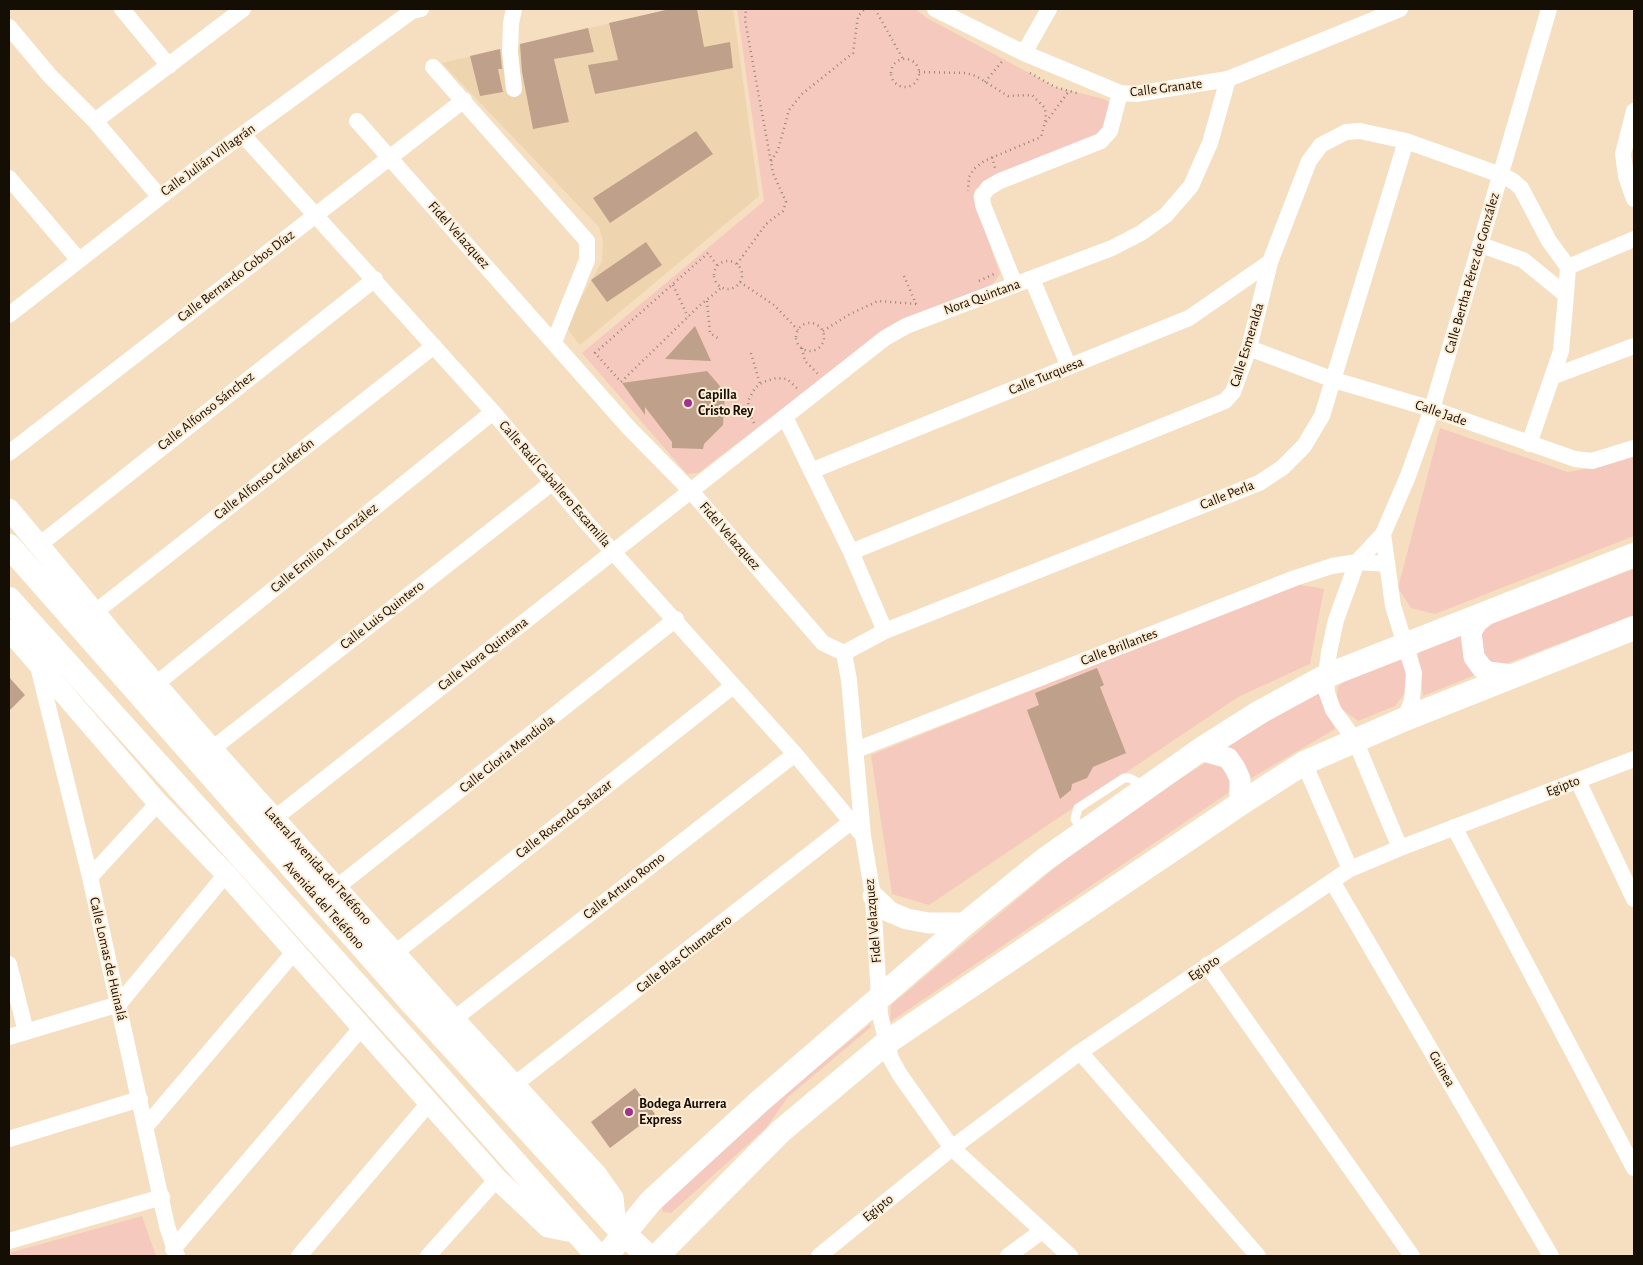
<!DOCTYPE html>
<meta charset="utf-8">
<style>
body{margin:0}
#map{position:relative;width:1643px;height:1265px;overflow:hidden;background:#f5dfc0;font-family:"Alegreya Sans",sans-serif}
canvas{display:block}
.frame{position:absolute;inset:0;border:10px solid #150e04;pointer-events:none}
</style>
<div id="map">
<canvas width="1643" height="1265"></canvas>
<div class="frame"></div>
</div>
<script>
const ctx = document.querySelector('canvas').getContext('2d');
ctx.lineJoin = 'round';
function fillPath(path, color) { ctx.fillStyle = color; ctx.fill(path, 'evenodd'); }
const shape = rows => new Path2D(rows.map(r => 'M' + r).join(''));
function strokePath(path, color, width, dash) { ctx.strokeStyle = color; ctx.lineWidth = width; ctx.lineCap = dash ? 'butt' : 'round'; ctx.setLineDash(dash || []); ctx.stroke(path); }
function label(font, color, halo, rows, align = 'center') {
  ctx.font = font + ' "Alegreya Sans",sans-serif'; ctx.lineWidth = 4; ctx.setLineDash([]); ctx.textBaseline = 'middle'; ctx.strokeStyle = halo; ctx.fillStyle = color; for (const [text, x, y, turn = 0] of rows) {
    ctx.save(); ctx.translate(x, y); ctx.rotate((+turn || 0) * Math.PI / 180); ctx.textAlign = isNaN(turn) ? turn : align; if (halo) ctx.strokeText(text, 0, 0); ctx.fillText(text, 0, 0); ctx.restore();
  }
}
const built = shape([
 [670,9,733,9,759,196,580,345,565,326,602,261,603,241,599,227,442,63]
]);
const green = shape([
 [737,9,915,9,927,18,1055,87,1104,99,1110,103,1112,110,1099,137,975,189,973,197,1000,274,992,285,873,340,698,473,687,474,582,353,764,201],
 [1440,428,1568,472,1603,466,1634,454,1634,536,1435,614,1411,608,1398,588],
 [1634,569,1634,615,1503,665,1494,666,1480,655,1480,634,1491,624],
 [1296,584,1324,589,1310,664,1238,697,929,905,892,894,871,755],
 [1465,631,1480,673,1423,696,1418,651],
 [1399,659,1404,662,1408,669,1408,689,1395,706,1358,721,1342,709,1337,697,1338,686,1345,681],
 [1319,691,1335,729,1248,780,1223,747],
 [1210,760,1220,762,1232,779,1228,793,890,1022,891,1005,1106,825],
 [870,1024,871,1027,788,1097,766,1128,671,1213,663,1212,662,1207,759,1115],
 [142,1216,156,1256,9,1256,9,1253]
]);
const building = shape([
 [670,9,697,9,704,47,730,42,733,68,595,94,588,65,618,60,609,23],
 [588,28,594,52,554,59,569,122,533,129,522,72,520,44],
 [500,49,502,69,498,69,503,92,480,96,470,56],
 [696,131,713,154,610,223,593,198],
 [646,242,662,265,607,302,591,280],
 [695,326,711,361,665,359],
 [707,371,725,392,723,425,704,444,703,449,672,448,672,442,645,407,645,415,622,383],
 [1097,668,1104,685,1100,687,1126,753,1093,767,1087,778,1072,784,1071,790,1060,799,1027,710,1039,705,1035,693],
 [9,677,25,695,9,711],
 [635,1088,655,1114,610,1148,591,1122]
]);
const path = shape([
 [875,9,903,59],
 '891 73a14 14 0 1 1 28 0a14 14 0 1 1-28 0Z',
 [919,72,966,73,976,76,1008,96,1032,95,1045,108,1046,118,1041,137,984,161,974,169,969,177,968,191],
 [1030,73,1055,87,1080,94],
 [985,82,1004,59],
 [1046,122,1069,91],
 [992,157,995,168],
 [771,161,778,150,789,110,802,94,853,53,858,16,865,9],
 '714 275a14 14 0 1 1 28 0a14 14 0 1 1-28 0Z',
 [737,264,766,224,783,211,786,202,773,173,745,20,746,9],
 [717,265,708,253,595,353,621,382,698,307,721,288],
 [904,276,916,304],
 [979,281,994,274],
 [740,282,774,305,798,330],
 [673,285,688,317],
 [707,301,710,333,719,339],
 '796 337a14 14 0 1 1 28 0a14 14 0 1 1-28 0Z',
 [823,331,850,314,878,301,918,304],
 [802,348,805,361,818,374],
 [751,353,760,384],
 [754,423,749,413,748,401,755,388,763,382,776,378,787,379,798,389]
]);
const service = shape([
 [1084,832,1075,819,1078,808,1124,778,1129,778,1146,786]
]);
const minor = shape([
 [122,9,169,66],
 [935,9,1024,53,1120,93,1136,94,1228,79,1400,9],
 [9,27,50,76,95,121,159,196],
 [1024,53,1049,9],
 [433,67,587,241,587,260,554,342],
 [514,89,510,52,511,23,514,9],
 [1634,111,1623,154,1626,176,1634,199],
 [95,121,243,9],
 [357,121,629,428,690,490,823,643,844,653],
 [243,135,493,412,586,522,795,754,863,836],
 [9,178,78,259],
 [1481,245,1523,260,1566,295,1561,351,1529,444],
 [1568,267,1634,239],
 [1032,279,1069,367],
 [1015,285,983,205,982,196,988,188,1000,181,1101,141,1110,131,1120,93],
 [9,315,205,162,412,11,421,9],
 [1249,348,1334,380,1432,409,1575,459,1592,461,1634,448],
 [1554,376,1634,346],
 [785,417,851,552,885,631],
 [9,453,464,100],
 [811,471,1189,318,1270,262],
 [1383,534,1393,606,1414,673,1412,700,1405,719],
 [39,545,375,279],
 [851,552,1225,401,1233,392,1249,348,1270,262,1309,161,1321,145,1346,132,1360,131,1406,141,1501,175,1513,181,1521,188,1549,241,1568,267,1566,295],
 [94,613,434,346],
 [844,653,885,631,1259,483,1282,468,1304,446,1322,416,1406,141],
 [844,653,849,680,863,836,873,896,880,1015,891,1059,900,1075,952,1148,1070,1256],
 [38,666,90,877,167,1226,177,1256],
 [156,684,493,412],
 [212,749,553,482],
 [856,750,1295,578,1332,566,1357,562,1387,564],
 [1304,763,1350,869],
 [1578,781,1634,899],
 [275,818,885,338,906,326,1112,248,1141,233,1166,215,1191,186,1210,143,1228,79],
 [1454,827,1634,1168],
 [1400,848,1355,740,1333,710,1327,693,1326,676,1329,652,1336,620,1357,562,1383,534,1408,476,1432,409,1549,9],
 [90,877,158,803],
 [1332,881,1551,1256],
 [337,887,676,619],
 [395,953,733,686],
 [9,964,26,1032],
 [1207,965,1412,1256],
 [454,1019,795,754],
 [9,1037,119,1004,226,874],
 [1080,1052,1258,1256],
 [514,1085,852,821],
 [147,1125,295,951],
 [9,1139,140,1099],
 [9,1241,162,1197],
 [173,1249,362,1027],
 [299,1256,429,1103],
 [428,1256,497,1179],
 [819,1256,952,1148,1080,1052,1350,869,1400,848,1634,759],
 [1008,1256,1042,1231]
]);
const tertiary = shape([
 [9,509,120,643,212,749,454,1019,597,1175,613,1198,616,1226],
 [1491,611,1477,622,1471,632,1474,657,1482,668,1488,672,1512,675],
 [9,630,158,803,226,874,497,1179,548,1227,578,1233],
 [1200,750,1228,758,1235,768,1240,779,1240,804],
 [873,896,890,912,907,919,929,923,966,923]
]);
const secondary = shape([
 [9,546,411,1002,616,1226,648,1256],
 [9,599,419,1054,598,1256],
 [606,1256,651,1201,760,1101,966,923,1044,860,1200,750,1260,712,1326,676,1634,555],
 [657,1256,781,1131,886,1043,1240,804,1304,763,1405,719,1634,628]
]);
const markers = [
 [688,403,5,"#a1318f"],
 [629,1112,5,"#a1318f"]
];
const streetNames = [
 ["Calle Granate",1166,88,-7],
 ["Calle Julián Villagrán",208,160,-36],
 ["Fidel Velazquez",459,235,48],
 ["Calle Bertha Pérez de González",1472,273,-74],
 ["Calle Bernardo Cobos Díaz",236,276,-37],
 ["Nora Quintana",982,297,-20],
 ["Calle Esmeralda",1247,345,-73],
 ["Calle Turquesa",1046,376,-22],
 ["Calle Alfonso Sánchez",206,411,-38],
 ["Calle Jade",1441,413,19],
 ["Calle Alfonso Calderón",264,479,-38],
 ["Calle Raúl Caballero Escamilla",555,484,49],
 ["Calle Perla",1227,495,-22],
 ["Fidel Velazquez",730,536,49],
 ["Calle Emilio M. González",324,548,-39],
 ["Calle Luis Quintero",382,615,-38],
 ["Calle Brillantes",1119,647,-21],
 ["Calle Nora Quintana",483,654,-38],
 ["Calle Gloria Mendiola",507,754,-38],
 ["Egipto",1563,786,-21],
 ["Calle Rosendo Salazar",564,819,-38],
 ["Lateral Avenida del Teléfono",318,866,48],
 ["Calle Arturo Romo",624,886,-38],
 ["Avenida del Teléfono",324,905,48],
 ["Fidel Velazquez",873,921,-95],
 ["Calle Blas Chumacero",684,954,-38],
 ["Calle Lomas de Huinalá",108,959,77],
 ["Egipto",1204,968,-34],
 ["Guinea",1442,1069,60],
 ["Egipto",878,1208,-39]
];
const poiNames = [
 ["Capilla",698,395],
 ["Cristo Rey",698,411],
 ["Bodega Aurrera",639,1104],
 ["Express",639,1120]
];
fillPath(built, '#eed5af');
fillPath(green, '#f5c9bd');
fillPath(building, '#bfa08b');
strokePath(path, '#988872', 2.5, [1, 4]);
strokePath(service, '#fff', 9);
strokePath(minor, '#fff', 16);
strokePath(tertiary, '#fff', 21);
strokePath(secondary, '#fff', 24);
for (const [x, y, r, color] of markers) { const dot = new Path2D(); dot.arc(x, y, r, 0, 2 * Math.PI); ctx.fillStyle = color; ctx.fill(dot); strokePath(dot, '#feedd4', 2); }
label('14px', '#150e04', '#feedd4', streetNames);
label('bold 14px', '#150e04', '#feedd4', poiNames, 'left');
</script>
